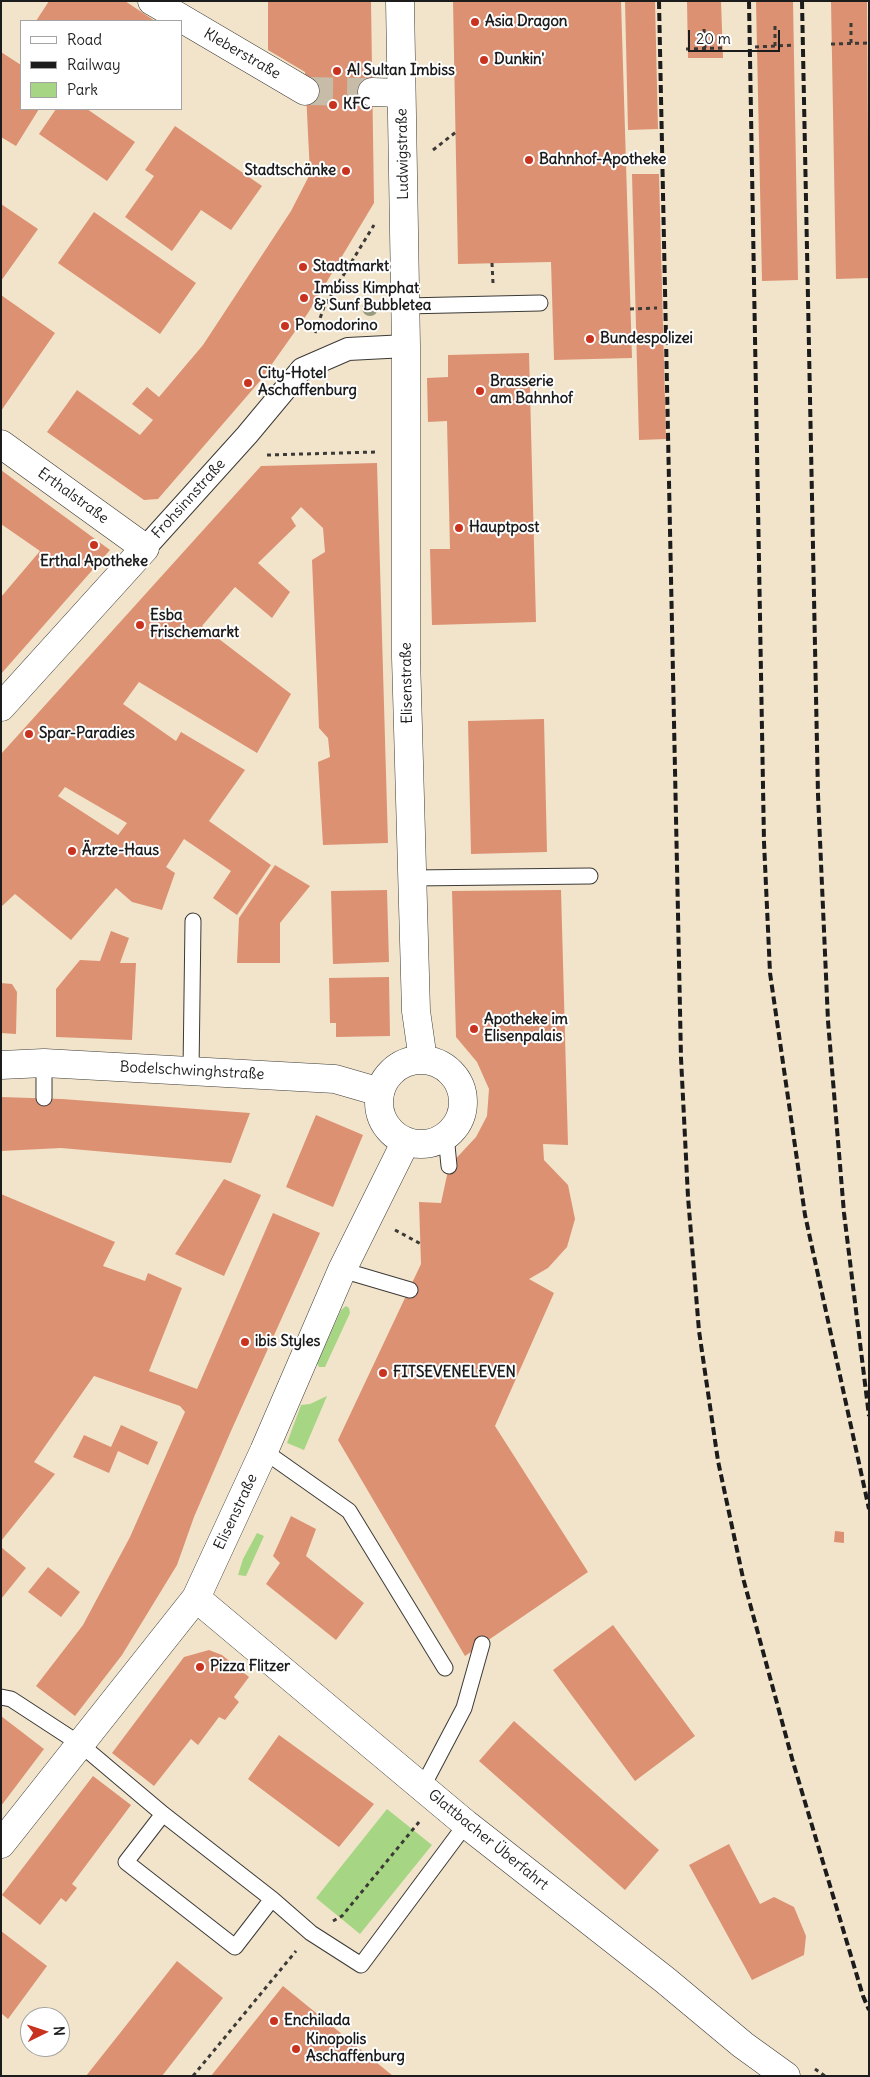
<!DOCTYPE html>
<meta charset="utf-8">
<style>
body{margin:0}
#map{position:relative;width:870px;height:2077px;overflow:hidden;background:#f2e4ca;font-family:Delius,sans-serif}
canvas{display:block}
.frame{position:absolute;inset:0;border:2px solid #1c1c1c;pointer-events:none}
.legend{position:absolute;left:20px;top:20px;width:162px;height:90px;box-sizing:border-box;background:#fff;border:1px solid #a4a4a4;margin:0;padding:6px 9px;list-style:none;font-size:15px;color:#1c1c1c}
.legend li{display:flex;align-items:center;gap:10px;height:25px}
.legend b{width:25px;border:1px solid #a4a4a4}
.north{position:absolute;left:20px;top:2007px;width:50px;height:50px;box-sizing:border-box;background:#fff;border:1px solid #a4a4a4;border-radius:50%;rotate:86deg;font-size:14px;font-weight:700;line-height:20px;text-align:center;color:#1c1c1c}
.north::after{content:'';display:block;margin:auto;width:18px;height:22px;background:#c8321e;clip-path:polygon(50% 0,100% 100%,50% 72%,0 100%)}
.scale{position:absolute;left:688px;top:30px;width:92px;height:22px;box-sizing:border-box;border:2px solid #1c1c1c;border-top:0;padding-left:6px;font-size:15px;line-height:18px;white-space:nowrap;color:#1c1c1c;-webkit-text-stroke:4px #fff;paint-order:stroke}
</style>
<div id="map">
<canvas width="870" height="2077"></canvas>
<div class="frame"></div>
<ul class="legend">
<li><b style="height:6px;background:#fff"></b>Road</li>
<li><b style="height:6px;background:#1c1c1c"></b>Railway</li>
<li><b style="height:14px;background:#a6d684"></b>Park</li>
</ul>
<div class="north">N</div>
<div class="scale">20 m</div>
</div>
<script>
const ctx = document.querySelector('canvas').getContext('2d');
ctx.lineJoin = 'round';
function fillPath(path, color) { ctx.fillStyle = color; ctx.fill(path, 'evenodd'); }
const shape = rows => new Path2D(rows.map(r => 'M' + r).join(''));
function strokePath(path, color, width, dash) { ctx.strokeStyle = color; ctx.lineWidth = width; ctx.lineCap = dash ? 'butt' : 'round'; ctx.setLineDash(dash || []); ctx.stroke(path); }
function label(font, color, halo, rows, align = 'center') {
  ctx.font = font + ' Delius,sans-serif'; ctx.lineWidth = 4; ctx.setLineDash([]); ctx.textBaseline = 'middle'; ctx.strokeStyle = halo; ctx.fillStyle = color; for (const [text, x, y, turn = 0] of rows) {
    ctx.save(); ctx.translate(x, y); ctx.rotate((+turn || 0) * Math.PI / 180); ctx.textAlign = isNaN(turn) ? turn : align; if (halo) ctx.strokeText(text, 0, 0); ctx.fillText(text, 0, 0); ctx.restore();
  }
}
const green = shape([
 [346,1306,349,1308,350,1313,325,1367,319,1367,317,1363,341,1310],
 [327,1396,304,1450,287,1443,301,1405,310,1404],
 [257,1533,264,1536,246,1576,238,1575,243,1559],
 [387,1809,432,1845,360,1934,316,1898]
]);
const building = shape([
 [49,1,125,1,155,21,36,21],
 [268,1,371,1,374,203,308,313,260,381,158,499,144,500,47,432,77,390,140,435,153,420,132,404,147,387,159,397,203,345,291,211,310,174,305,72,268,50],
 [453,1,621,1,632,358,554,360,551,262,458,264],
 [625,1,655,1,658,129,628,130],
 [687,1,721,1,723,58,688,58],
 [756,1,793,1,798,280,762,281],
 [831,1,867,1,869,278,836,279],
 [1,52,21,65,21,109,39,109,16,146,1,137],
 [56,109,87,109,135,142,107,181,39,134],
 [175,126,262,186,231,230,201,210,172,251,125,217,154,176,145,170],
 [632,174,659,174,666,439,639,440],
 [1,204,38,229,1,281],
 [94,212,196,283,160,334,58,263],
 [1,295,55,333,1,411],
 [529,353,536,622,432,625,430,549,450,549,447,421,428,422,427,378,448,377,448,355],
 [377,463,388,843,323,845,318,762,330,757,328,738,319,728,312,560,325,552,323,528,301,507,291,518,296,526,258,563,290,592,272,618,235,587,202,626,291,694,257,753,139,682,123,704,176,741,181,732,245,770,209,821,271,865,237,915,213,898,231,871,184,839,166,867,175,873,162,910,132,902,116,888,71,940,15,894,1,907,1,754,261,466],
 [65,787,127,823,118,835,58,796],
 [1,470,110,550,1,674,1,597,40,551,1,524],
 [544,719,547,852,471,854,468,721],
 [275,865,310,886,280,923,280,963,237,963,239,918],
 [387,890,389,962,333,964,331,891],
 [561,890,568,1145,543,1144,544,1160,568,1185,575,1219,567,1247,548,1268,529,1279,554,1293,495,1426,588,1572,465,1656,338,1440,421,1264,419,1202,441,1203,449,1166,476,1137,487,1116,489,1089,477,1062,456,1037,452,891],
 [111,931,129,938,120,963,136,963,132,1040,56,1037,56,989,80,960,100,961],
 [389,977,390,1036,336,1037,336,1023,330,1023,329,978],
 [1,983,12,984,17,992,16,1034,1,1033],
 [1,1097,62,1099,250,1113,231,1163,61,1148,1,1151],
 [316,1115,363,1135,333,1207,286,1187],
 [224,1179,261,1195,224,1276,175,1254],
 [1,1194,115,1242,103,1266,145,1281,148,1273,182,1288,149,1371,197,1389,273,1213,320,1233,231,1431,194,1517,177,1565,122,1655,75,1716,36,1686,83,1625,130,1537,185,1412,180,1406,94,1376,34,1462,55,1474,1,1541],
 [121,1425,158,1442,148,1465,118,1451,109,1473,73,1457,84,1435,111,1447],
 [291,1516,316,1529,306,1556,364,1603,336,1640,266,1584,280,1563,273,1556],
 [835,1531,844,1532,844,1543,834,1542],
 [1,1547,26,1568,1,1599],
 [48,1567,80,1592,61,1617,28,1592],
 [613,1625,695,1736,635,1781,553,1670],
 [209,1650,222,1655,249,1677,234,1697,239,1702,225,1720,219,1717,198,1745,191,1739,154,1786,112,1753,184,1657],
 [1,1716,44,1749,1,1806],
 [514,1721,659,1850,625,1890,479,1761],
 [279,1735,374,1804,339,1847,248,1779],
 [93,1776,131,1805,72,1884,77,1888,66,1902,61,1898,40,1925,2,1895],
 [729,1844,760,1904,774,1897,794,1907,806,1936,804,1955,752,1980,689,1865],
 [1,1931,47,1966,8,2019,1,2013],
 [177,1961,223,1998,162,2076,86,2076],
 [283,1986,326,2021,393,2076,211,2076]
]);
const minorTunnel = shape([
 [305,91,372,92]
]);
const path = shape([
 [851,23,851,43],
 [775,26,775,46],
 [704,29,705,48],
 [831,44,869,43],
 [755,47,795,45],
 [686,49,723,48],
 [433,150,456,132],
 [492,263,493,283],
 [630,309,657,308],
 [315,333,324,307,374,225],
 [267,455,376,452],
 [395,1230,421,1244],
 [333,1921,342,1916,419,1822],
 [815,2069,825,2076],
 [193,2076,296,1951]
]);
const service = shape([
 [405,306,540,303],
 [412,878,590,876],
 [191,1071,193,921],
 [44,1098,44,1063],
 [446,1135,449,1166],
 [342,1270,410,1290],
 [264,1451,349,1511,445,1668],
 [1,1697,11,1699,80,1744,163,1814,272,1899,311,1933,361,1965,466,1824],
 [423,1786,464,1708,482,1644],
 [163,1814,126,1862,235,1947,272,1899]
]);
const pedestrian = shape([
 [145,548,247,435,302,369,348,349,406,346]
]);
const minor = shape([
 [152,1,305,91],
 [372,92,401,93],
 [1,444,145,548,1,707],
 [1,1065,44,1063,335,1079,380,1092]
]);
const tertiary = shape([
 [400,1,406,346,406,657,416,1011,423,1060],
 '379 1102a42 42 0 1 1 84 0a42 42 0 1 1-84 0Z',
 [196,1598,466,1824,665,1980,743,2045,786,2076],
 [1,1844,196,1598,264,1451,342,1270,406,1141]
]);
const rail = shape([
 [659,1,681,1058,688,1197,699,1331,718,1461,743,1578,793,1762,863,1996,869,2010],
 [749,1,764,842,770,973,805,1215,869,1509],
 [802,1,818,795,828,1021,844,1213,869,1416]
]);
const trees = [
 [370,308]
];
const markers = [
 [475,22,5,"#c8321e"],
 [484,60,5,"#c8321e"],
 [337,71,5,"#c8321e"],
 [333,105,5,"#c8321e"],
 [529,160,5,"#c8321e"],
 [346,171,5,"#c8321e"],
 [303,267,5,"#c8321e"],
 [304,298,5,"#c8321e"],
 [285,326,5,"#c8321e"],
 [590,339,5,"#c8321e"],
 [248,383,5,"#c8321e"],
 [480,391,5,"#c8321e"],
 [459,528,5,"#c8321e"],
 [94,545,5,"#c8321e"],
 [140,625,5,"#c8321e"],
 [29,734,5,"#c8321e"],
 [72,851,5,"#c8321e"],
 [474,1029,5,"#c8321e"],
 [245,1342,5,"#c8321e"],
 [383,1373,5,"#c8321e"],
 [200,1667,5,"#c8321e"],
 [274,2021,5,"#c8321e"],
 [296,2049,5,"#c8321e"]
];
const poiNames = [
 ["Asia Dragon",485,22],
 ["Dunkin'",494,60],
 ["Al Sultan Imbiss",347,71],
 ["KFC",343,105],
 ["Bahnhof-Apotheke",539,160],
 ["Stadtschänke",336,171,"right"],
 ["Stadtmarkt",313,267],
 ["Imbiss Kimphat",314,289],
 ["& Sunf Bubbletea",314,306],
 ["Pomodorino",295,326],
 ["Bundespolizei",600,339],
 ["City-Hotel",258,374],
 ["Aschaffenburg",258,391],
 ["Brasserie",490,382],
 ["am Bahnhof",490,399],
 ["Hauptpost",469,528],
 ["Erthal Apotheke",94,562,"center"],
 ["Esba",150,616],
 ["Frischemarkt",150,633],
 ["Spar-Paradies",39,734],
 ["Ärzte-Haus",82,851],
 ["Apotheke im",484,1020],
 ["Elisenpalais",484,1037],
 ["ibis Styles",255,1342],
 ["FITSEVENELEVEN",393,1373],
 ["Pizza Flitzer",210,1667],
 ["Enchilada",284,2021],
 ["Kinopolis",306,2040],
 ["Aschaffenburg",306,2057]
];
const streetNames = [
 ["Kleberstraße",242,54,30],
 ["Ludwigstraße",403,154,-91],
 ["Erthalstraße",73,496,36],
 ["Frohsinnstraße",189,499,-48],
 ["Elisenstraße",407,683,-91],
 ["Bodelschwinghstraße",192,1071,3],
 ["Elisenstraße",236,1512,-65],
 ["Glattbacher Überfahrt",488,1840,39]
];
fillPath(green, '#a6d684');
fillPath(building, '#dc9173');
strokePath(minorTunnel, '#c7bca7', 28, [28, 14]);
strokePath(service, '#3c3a36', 17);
strokePath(pedestrian, '#3c3a36', 24);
strokePath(minor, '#3c3a36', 29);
strokePath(tertiary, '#3c3a36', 29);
strokePath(path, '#3c3a36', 3, [4, 4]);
strokePath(service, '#fff', 15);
strokePath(pedestrian, '#fff', 22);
strokePath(minor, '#fff', 28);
strokePath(tertiary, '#fff', 28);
strokePath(rail, '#1c1c1c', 4, [8, 4]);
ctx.fillStyle = '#979a7e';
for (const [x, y] of trees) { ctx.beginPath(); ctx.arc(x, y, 8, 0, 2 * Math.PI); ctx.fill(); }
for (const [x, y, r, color] of markers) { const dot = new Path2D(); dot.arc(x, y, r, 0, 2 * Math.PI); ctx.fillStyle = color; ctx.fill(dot); strokePath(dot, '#fff', 2); }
label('bold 15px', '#1c1c1c', '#fff', poiNames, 'left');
label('15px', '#1c1c1c', '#fff', streetNames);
</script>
